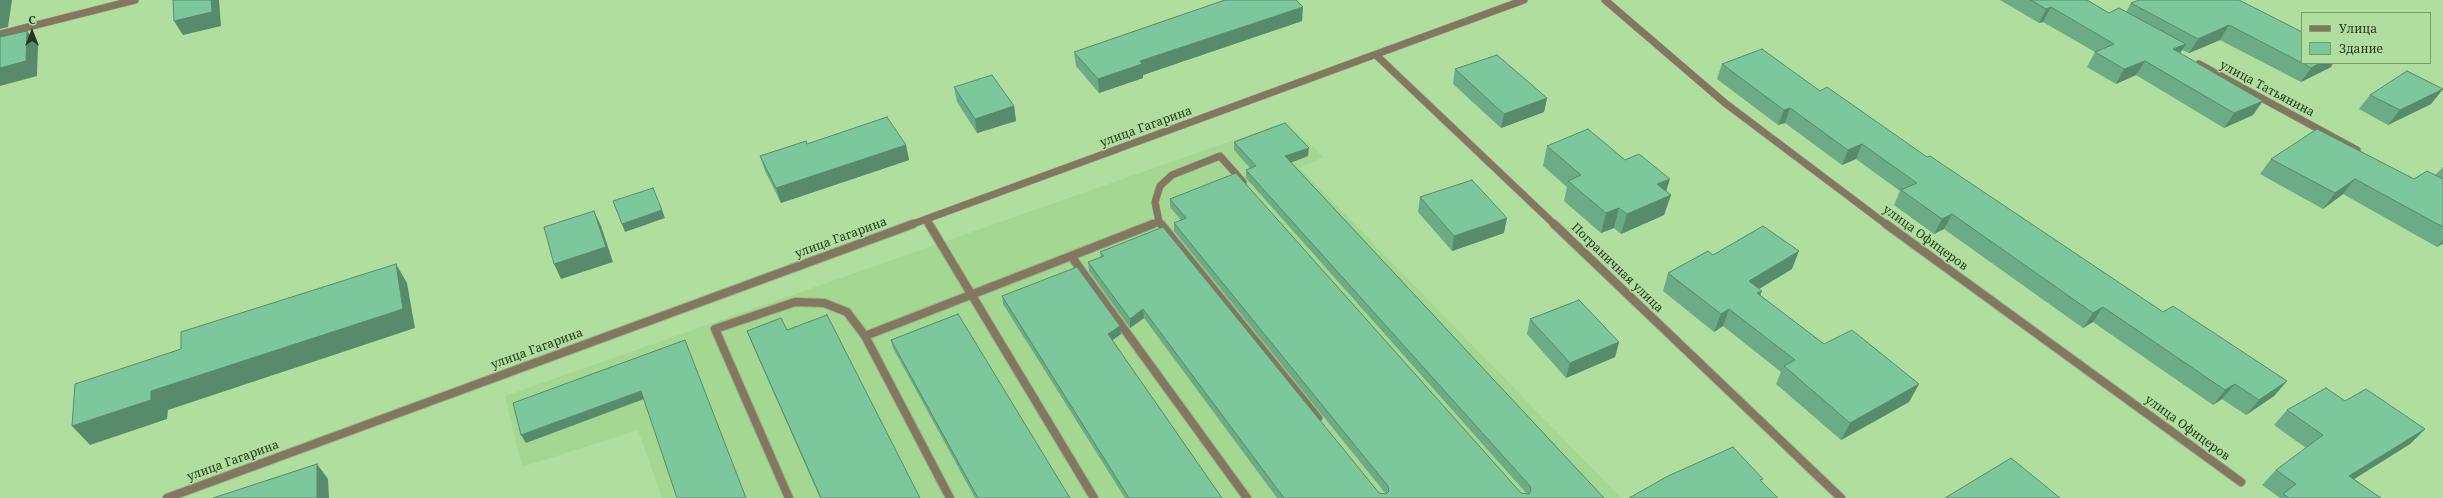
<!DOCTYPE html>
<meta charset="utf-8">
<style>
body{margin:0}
#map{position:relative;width:2443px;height:498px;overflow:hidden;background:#b0de9f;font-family:"Noto Serif",serif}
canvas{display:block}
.legend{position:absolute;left:2301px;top:12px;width:130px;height:52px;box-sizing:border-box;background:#b0de9f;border:1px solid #789c6c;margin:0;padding:5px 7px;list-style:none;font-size:12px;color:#25381f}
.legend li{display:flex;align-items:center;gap:8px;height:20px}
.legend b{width:20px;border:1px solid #789c6c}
.north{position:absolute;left:12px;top:12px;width:40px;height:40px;-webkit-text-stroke:3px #b0de9f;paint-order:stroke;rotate:0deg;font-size:11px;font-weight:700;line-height:16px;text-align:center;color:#25381f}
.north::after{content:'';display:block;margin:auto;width:14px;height:18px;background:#25381f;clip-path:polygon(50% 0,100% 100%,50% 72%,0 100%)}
</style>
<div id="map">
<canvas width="2443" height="498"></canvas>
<ul class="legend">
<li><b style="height:5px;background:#857661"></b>Улица</li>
<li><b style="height:11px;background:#7cc79b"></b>Здание</li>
</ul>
<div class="north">С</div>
</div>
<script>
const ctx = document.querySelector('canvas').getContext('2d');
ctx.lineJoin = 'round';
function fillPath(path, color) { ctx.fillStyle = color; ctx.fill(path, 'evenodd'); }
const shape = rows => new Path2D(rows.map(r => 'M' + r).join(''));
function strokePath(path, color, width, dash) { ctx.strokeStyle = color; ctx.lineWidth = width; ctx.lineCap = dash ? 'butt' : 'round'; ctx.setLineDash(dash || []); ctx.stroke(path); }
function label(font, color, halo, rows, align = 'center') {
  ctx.font = font + ' "Noto Serif",serif'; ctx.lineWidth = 3; ctx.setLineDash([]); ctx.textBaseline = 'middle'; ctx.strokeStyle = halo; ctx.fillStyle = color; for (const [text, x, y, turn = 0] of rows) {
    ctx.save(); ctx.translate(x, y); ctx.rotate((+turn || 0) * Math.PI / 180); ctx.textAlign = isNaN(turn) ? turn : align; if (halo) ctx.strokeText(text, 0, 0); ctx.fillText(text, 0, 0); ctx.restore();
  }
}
const built = shape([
 [1285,122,1324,157,1300,168,1621,498,662,498,638,430,522,467,505,396]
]);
const serviceFar1 = shape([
 [926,220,929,225],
 [1159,222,1155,202,1160,186,1172,175,1220,156,1243,182],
 [1150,225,1159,222,1162,225]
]);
const service = shape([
 [929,224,1094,498],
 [1161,224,1318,418],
 [1071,256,1153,224],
 [789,498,715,329,795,302,824,303,847,312,865,336],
 [950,498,865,336,1071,256,1247,498]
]);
const minorFar1 = shape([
 [1605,0,1725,103,1887,225],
 [1376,55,1555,225],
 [2199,64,2357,150]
]);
const minor = shape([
 [1554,224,1841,498],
 [1886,224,2241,482]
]);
const tertiaryFar1 = shape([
 [0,34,135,0],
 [910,225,1524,0]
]);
const tertiary = shape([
 [167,498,913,224]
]);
const wall = shape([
 [2000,0,2087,0,2109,13,2126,12,2131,3,2239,0,2302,63,2333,63,2331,67,2301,82,2220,40,2189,53,2182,50,2180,53,2253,115,2224,128,2136,75,2116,84,2087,67,2095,52,2043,22,2039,23],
 [1302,21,1143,75,1143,78,1099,93,1076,66,1074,52],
 [1722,64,1820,91,1927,157,2163,312,2287,381,2274,396,2246,415,2222,399,2213,405,2093,322,2083,328,1944,229,1934,234,1894,205,1900,191,1856,159,1842,165,1785,123,1778,125,1717,79],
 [1455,69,1547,98,1544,112,1501,128,1453,84],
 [954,87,1014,106,1016,121,977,133,957,102],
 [2443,89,2431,104,2388,125,2359,109,2370,95],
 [1234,142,1308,156,1291,162,1604,498,1277,498,1144,318,1130,328,1089,271,1088,262,1101,258,1100,252,1379,493,1386,494,1174,231,1174,223,1181,220,1170,207,1170,199,1521,493,1527,494,1246,178,1246,170,1250,168,1234,150],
 [807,144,906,145,909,160,781,203,765,171,760,156],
 [1547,146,1625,160,1671,195,1664,215,1621,234,1614,228,1601,233,1564,201,1567,187,1543,166],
 [2271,159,2414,179,2435,175,2443,167,2443,245,2442,244,2437,247,2343,194,2323,209,2260,174],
 [1420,197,1504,233,1452,251,1418,212],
 [1713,255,1792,269,1759,289,1760,295,1824,344,1919,384,1909,402,1841,440,1776,384,1781,372,1723,326,1714,332,1663,291,1668,273],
 [1002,296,1121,334,1112,340,1222,498,1125,498,1003,304],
 [1530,319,1619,342,1615,357,1566,378,1527,334],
 [787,330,920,498,820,498,750,339,747,331],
 [891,340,1070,498,975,498,893,348],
 [2345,401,2425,429,2410,444,2354,479,2381,498,2280,498,2262,485,2276,470,2306,448,2274,425,2287,410]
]);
const shadedWall = shape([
 [0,0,12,0,8,27,0,29],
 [211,0,219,0,221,26,183,35,174,21],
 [1303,7,1302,21,1143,75,1143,78,1099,93,1098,79,1140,61],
 [2051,7,2043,22,2039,23,2046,9],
 [2229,25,2220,40,2189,53,2198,39],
 [0,30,6,38,0,50],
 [27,31,38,45,37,76,0,86,0,68],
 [2186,44,2177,58,2173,49],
 [2145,61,2136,75,2116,84,2124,69],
 [2320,63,2333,63,2331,67,2301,82,2311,68],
 [2443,89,2431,104,2388,125,2400,110],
 [1547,98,1544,112,1501,128,1504,114],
 [2263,101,2253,115,2224,128,2234,113],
 [1014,106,1016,121,977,133,975,119],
 [1790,108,1785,123,1778,125,1784,110],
 [1862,144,1856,159,1842,165,1848,150],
 [906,145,909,160,781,203,776,188],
 [1309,148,1308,156,1285,165,1285,156],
 [1670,179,1664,198,1671,195,1664,215,1621,234,1627,214,1657,184],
 [2355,179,2343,194,2323,209,2335,193],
 [1619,208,1614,228,1601,233,1606,213],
 [662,210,665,218,625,232,622,224],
 [594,211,601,226,613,262,561,279,554,264],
 [1952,214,1944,229,1934,234,1942,219],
 [1507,218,1504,233,1452,251,1454,236],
 [2443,240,2443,243,2442,244,2437,247],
 [1799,251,1792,269,1742,299,1749,281],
 [396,264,407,283,415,328,168,410,167,419,90,445,72,426,151,391],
 [1762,291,1754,309,1757,293],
 [2103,307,2093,322,2083,328,2093,313],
 [1143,309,1144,318,1130,328,1130,319],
 [1729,309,1723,326,1714,332,1721,314],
 [1120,326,1121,334,1109,343,1108,334],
 [1619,342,1615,357,1566,378,1570,363],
 [2287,381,2274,396,2246,415,2259,400],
 [1919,384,1909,402,1841,440,1850,423],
 [2235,384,2222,399,2213,405,2225,390],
 [641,391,644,399,526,443,521,435],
 [2425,429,2410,444,2335,491,2349,476],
 [317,464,328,479,329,498,317,498]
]);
const building = shape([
 [173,0,211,0,212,12,174,21,173,0],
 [1225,0,1296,0,1303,7,1140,61,1142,64,1098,79,1074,52,1225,0],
 [2031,0,2087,0,2109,13,2119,8,2186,44,2173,49,2263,101,2234,113,2145,61,2124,69,2095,52,2114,44,2051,7,2046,9,2031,0],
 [2139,0,2239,0,2302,32,2302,63,2229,25,2198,39,2131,3,2139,0],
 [27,31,26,61,0,68,0,37,27,31],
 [1762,49,1820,91,1827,87,1927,157,1930,156,2163,312,2173,306,2287,381,2259,400,2235,384,2225,390,2103,307,2093,313,1952,214,1942,219,1901,190,1917,183,1862,144,1848,150,1790,108,1784,110,1722,64,1762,49],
 [1497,55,1547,98,1504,114,1455,69,1497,55],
 [2303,63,2320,63,2311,68,2303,63],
 [2407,71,2443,89,2400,110,2370,95,2407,71],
 [992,75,1014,106,975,119,954,87,992,75],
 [887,117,906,145,776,188,760,156,806,141,807,144,887,117],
 [1285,123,1309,148,1285,156,1604,498,1284,498,1143,309,1130,319,1088,262,1104,256,1100,252,1163,227,1379,493,1386,494,1389,491,1388,486,1174,223,1186,218,1170,199,1236,173,1521,493,1529,494,1531,491,1530,486,1246,170,1256,166,1234,142,1285,123],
 [1588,129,1625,160,1639,154,1670,179,1657,184,1671,195,1627,214,1619,208,1606,213,1568,181,1581,175,1547,146,1588,129],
 [2317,129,2414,179,2427,171,2443,179,2443,227,2355,179,2335,193,2271,159,2317,129],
 [1472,180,1507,218,1454,236,1420,197,1472,180],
 [653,188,662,210,622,224,613,201,653,188],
 [594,211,606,247,554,264,544,227,594,211],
 [1763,226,1799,251,1749,281,1762,291,1757,293,1824,344,1852,330,1919,384,1850,423,1784,366,1795,360,1729,309,1721,314,1668,273,1708,251,1713,255,1763,226],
 [396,264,403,309,151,391,151,400,72,426,75,384,181,349,181,332,396,264],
 [1077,267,1120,326,1108,334,1222,498,1129,498,1002,296,1077,267],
 [1579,300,1619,342,1570,363,1530,319,1579,300],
 [958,314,1070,498,978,498,891,340,958,314],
 [827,315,920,498,821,498,747,331,781,318,787,330,827,315],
 [685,340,746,498,677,498,641,391,521,435,513,403,685,340],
 [2326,388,2345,401,2366,389,2425,429,2349,476,2381,498,2289,498,2283,494,2296,484,2276,470,2323,435,2287,410,2326,388],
 [1733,447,1763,479,1760,480,1778,498,1629,498,1668,476,1733,447],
 [2011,458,2060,498,1945,498,2011,458],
 [317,464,317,498,213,498,317,464]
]);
const streetNames = [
 ["улица Татьянина",2267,89,28],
 ["улица Гагарина",1146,127,-20],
 ["улица Гагарина",841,238,-20],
 ["улица Офицеров",1925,238,36],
 ["Пограничная улица",1617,268,44],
 ["улица Гагарина",537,349,-20],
 ["улица Офицеров",2187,428,36],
 ["улица Гагарина",233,461,-20]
];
fillPath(built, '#a4d791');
strokePath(serviceFar1, '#91b983', 8);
strokePath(service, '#91b983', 10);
strokePath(minorFar1, '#91b983', 8);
strokePath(minor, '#91b983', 10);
strokePath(tertiaryFar1, '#91b983', 8);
strokePath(tertiary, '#91b983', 10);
strokePath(serviceFar1, '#857661', 7);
strokePath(service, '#857661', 8);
strokePath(minorFar1, '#857661', 7);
strokePath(minor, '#857661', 8);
strokePath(tertiaryFar1, '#857661', 7);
strokePath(tertiary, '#857661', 8);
fillPath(wall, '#6bab85');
fillPath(shadedWall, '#578b6c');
fillPath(building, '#7cc79b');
strokePath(building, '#578b6c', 1);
label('12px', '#25381f', '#b0de9f', streetNames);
</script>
